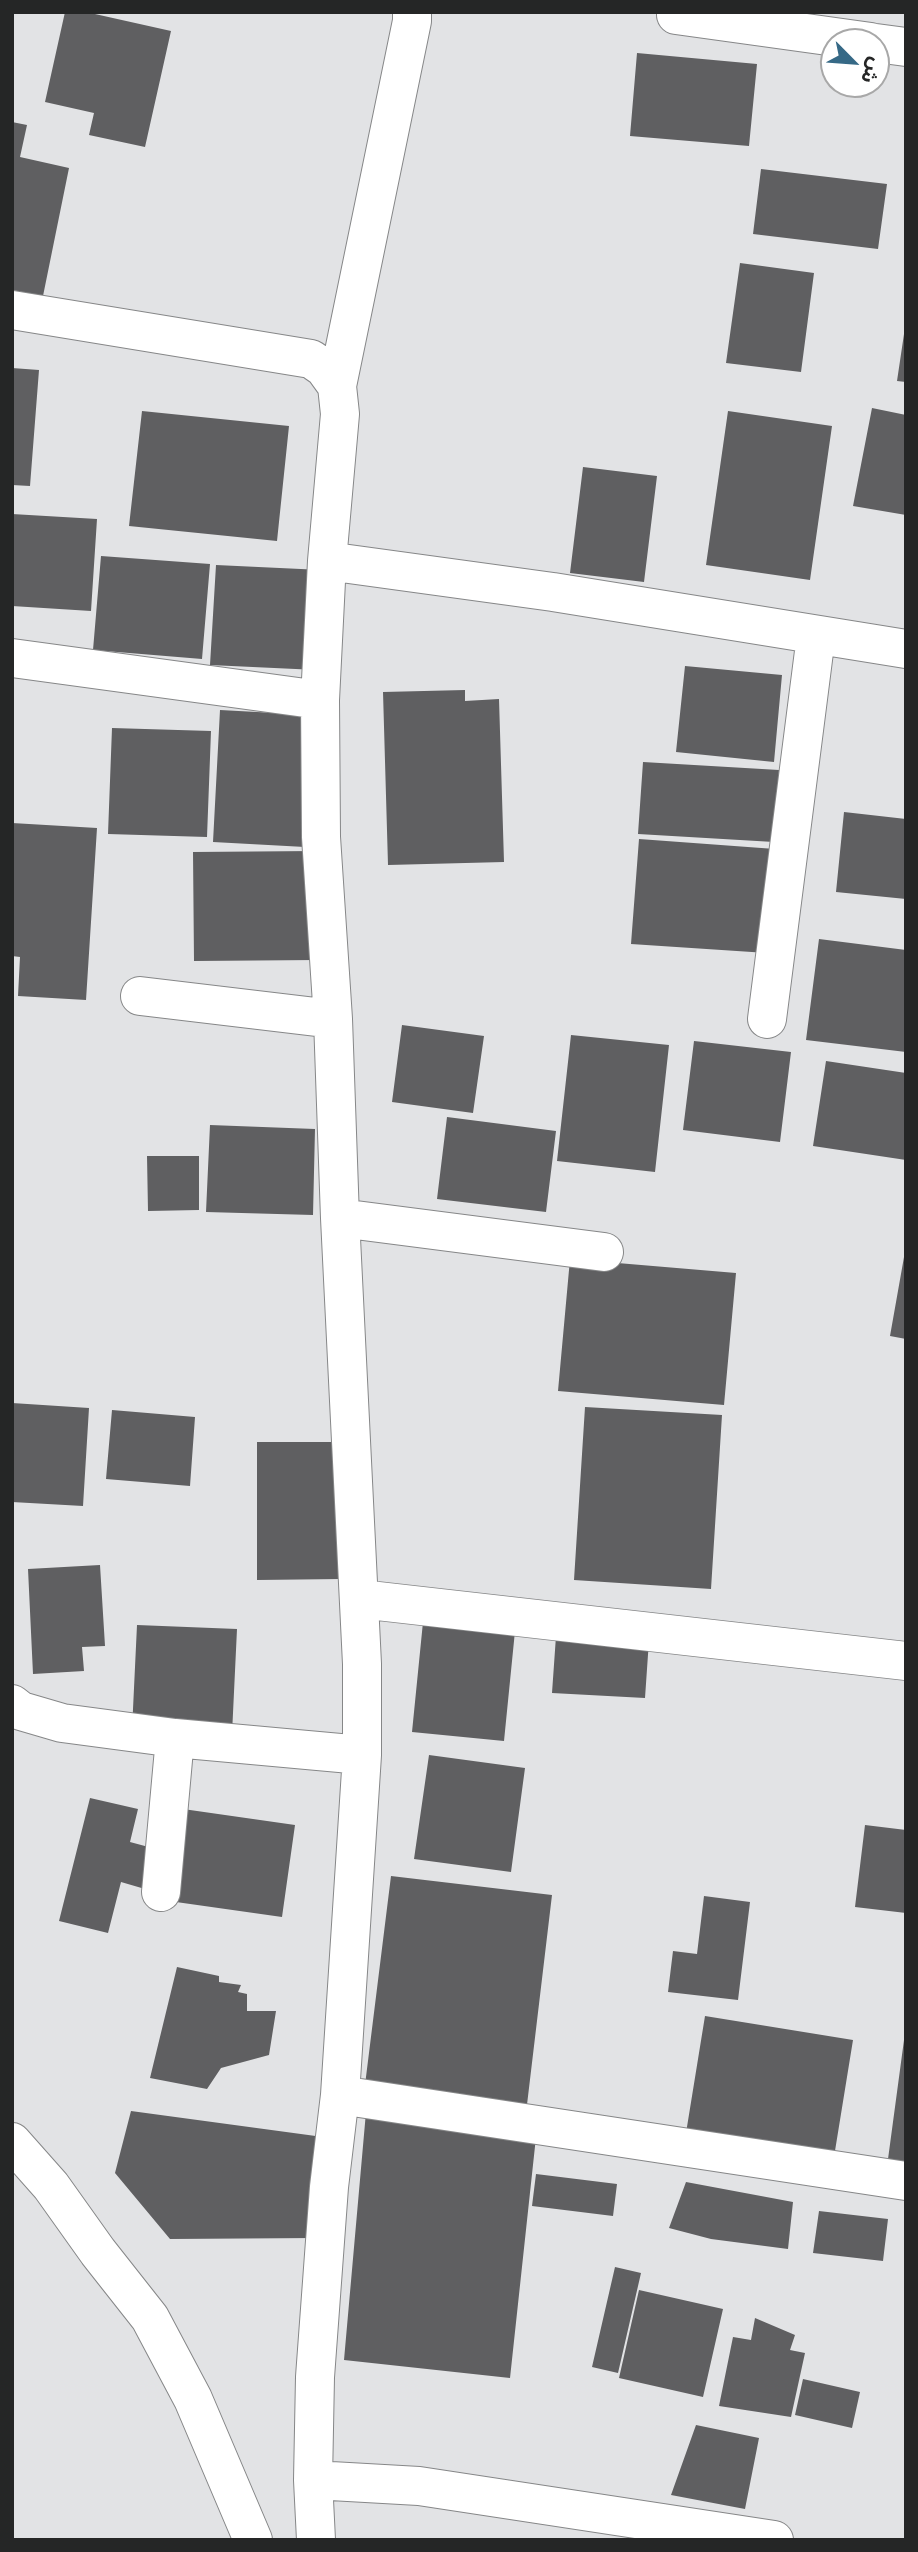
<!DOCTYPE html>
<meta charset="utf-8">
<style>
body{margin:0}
#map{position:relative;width:918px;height:2552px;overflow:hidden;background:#e2e3e5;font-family:Lora,"Noto Sans Arabic",serif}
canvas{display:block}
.frame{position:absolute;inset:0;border:14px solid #252626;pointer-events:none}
.north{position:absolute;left:820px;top:28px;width:70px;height:70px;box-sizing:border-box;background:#fff;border:2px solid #a8a8a8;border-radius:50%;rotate:115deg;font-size:19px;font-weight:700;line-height:28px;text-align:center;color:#252626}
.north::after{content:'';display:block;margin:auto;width:24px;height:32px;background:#366986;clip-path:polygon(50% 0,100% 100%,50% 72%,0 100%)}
</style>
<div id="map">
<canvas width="918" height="2552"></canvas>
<div class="frame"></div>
<div class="north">ش</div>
</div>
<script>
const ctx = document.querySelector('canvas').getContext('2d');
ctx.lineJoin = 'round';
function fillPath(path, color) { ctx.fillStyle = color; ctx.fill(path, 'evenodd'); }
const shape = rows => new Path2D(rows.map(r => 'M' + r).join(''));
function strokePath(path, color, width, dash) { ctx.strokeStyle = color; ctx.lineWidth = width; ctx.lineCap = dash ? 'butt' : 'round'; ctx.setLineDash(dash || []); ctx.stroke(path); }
const building = shape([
 [65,12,86,12,171,31,145,147,89,135,94,113,45,102],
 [637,53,757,64,749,146,630,136],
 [12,122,27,125,20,157,69,168,43,296,12,290],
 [761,169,887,184,878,249,753,234],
 [740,263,814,273,801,372,726,363],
 [904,334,906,334,906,382,897,381],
 [12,368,39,370,30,486,12,485],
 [872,408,906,415,906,515,853,506],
 [142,411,289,426,277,541,129,526],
 [728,411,832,426,810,580,706,565],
 [583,467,657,476,644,582,570,573],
 [12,514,97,519,91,611,12,606],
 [101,556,210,564,202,659,93,650],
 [216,565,322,570,317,670,210,665],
 [685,666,782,675,774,762,676,752],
 [465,690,465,701,499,699,504,862,388,865,383,692],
 [220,710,312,715,305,847,213,842],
 [112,728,211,731,207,837,108,834],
 [643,762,779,770,774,842,638,834],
 [844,812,906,819,906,899,836,892],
 [12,823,97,828,86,1000,18,996,20,957,12,956],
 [639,839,775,849,767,953,631,944],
 [316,851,317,960,194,961,193,852],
 [819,939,906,950,906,1052,806,1040],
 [402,1025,484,1036,473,1113,392,1102],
 [571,1035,669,1045,655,1172,557,1161],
 [694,1041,791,1052,780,1142,683,1130],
 [826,1061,906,1073,906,1160,813,1146],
 [447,1117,556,1131,546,1212,437,1199],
 [210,1125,315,1129,313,1215,206,1212],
 [147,1156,199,1156,199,1210,148,1211],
 [904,1257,906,1257,906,1339,890,1336],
 [570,1259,736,1273,724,1405,558,1391],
 [12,1403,89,1408,83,1506,12,1502],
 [585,1407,722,1415,711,1589,574,1580],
 [112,1410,195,1417,190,1486,106,1479],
 [257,1442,341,1442,341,1579,257,1580],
 [100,1565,105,1646,82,1647,84,1671,33,1674,28,1569],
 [423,1622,515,1631,504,1741,412,1732],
 [137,1625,237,1629,232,1734,132,1730],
 [556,1636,649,1640,645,1698,552,1693],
 [429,1755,525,1768,511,1872,414,1859],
 [90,1798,138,1809,130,1842,156,1849,145,1889,121,1882,108,1933,59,1921],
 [183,1809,295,1825,282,1917,169,1901],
 [865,1825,906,1830,906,1913,855,1907],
 [391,1876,552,1895,526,2113,364,2093],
 [704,1896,750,1902,738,2000,668,1992,673,1951,697,1954],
 [177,1967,219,1976,219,1982,241,1985,238,1992,247,1994,247,2011,276,2011,269,2055,221,2068,207,2089,150,2078],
 [705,2016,853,2040,834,2157,686,2133],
 [904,2040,906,2041,906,2177,886,2174],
 [131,2111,323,2137,315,2238,170,2239,115,2173],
 [366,2112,536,2137,510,2378,344,2360],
 [536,2174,617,2184,613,2216,532,2206],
 [686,2182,793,2202,788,2249,711,2239,669,2228],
 [819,2211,888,2219,883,2261,813,2253],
 [615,2267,641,2273,618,2373,592,2367],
 [639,2290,723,2309,703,2397,619,2378],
 [755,2318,795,2335,790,2350,805,2353,791,2417,719,2406,733,2337,751,2340],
 [803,2379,860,2392,852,2428,795,2415],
 [696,2425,759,2438,745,2509,671,2495]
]);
const minor = shape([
 [676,15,871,42],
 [876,43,906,47],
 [12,310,311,359,324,368,337,386,340,414,327,561],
 [337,386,412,21,412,12],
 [12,658,320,700],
 [140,996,333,1019],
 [767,1019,816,636],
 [340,1218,604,1252],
 [360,1599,906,1661],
 [12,1704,21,1711,62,1723,175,1738,362,1755],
 [161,1892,175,1738],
 [340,2095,906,2181],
 [313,2480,419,2486,774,2540],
 [316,2540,313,2480,315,2377,329,2187,340,2095,362,1755,362,1664,340,1218,333,1019,321,837,320,700,327,561,553,592,906,649]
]);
const secondary = shape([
 [12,2142,51,2186,98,2252,150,2318,193,2399,253,2540]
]);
fillPath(building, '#5f5f61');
strokePath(minor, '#868788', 40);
strokePath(secondary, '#868788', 40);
strokePath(minor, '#fff', 38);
strokePath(secondary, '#fff', 38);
</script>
